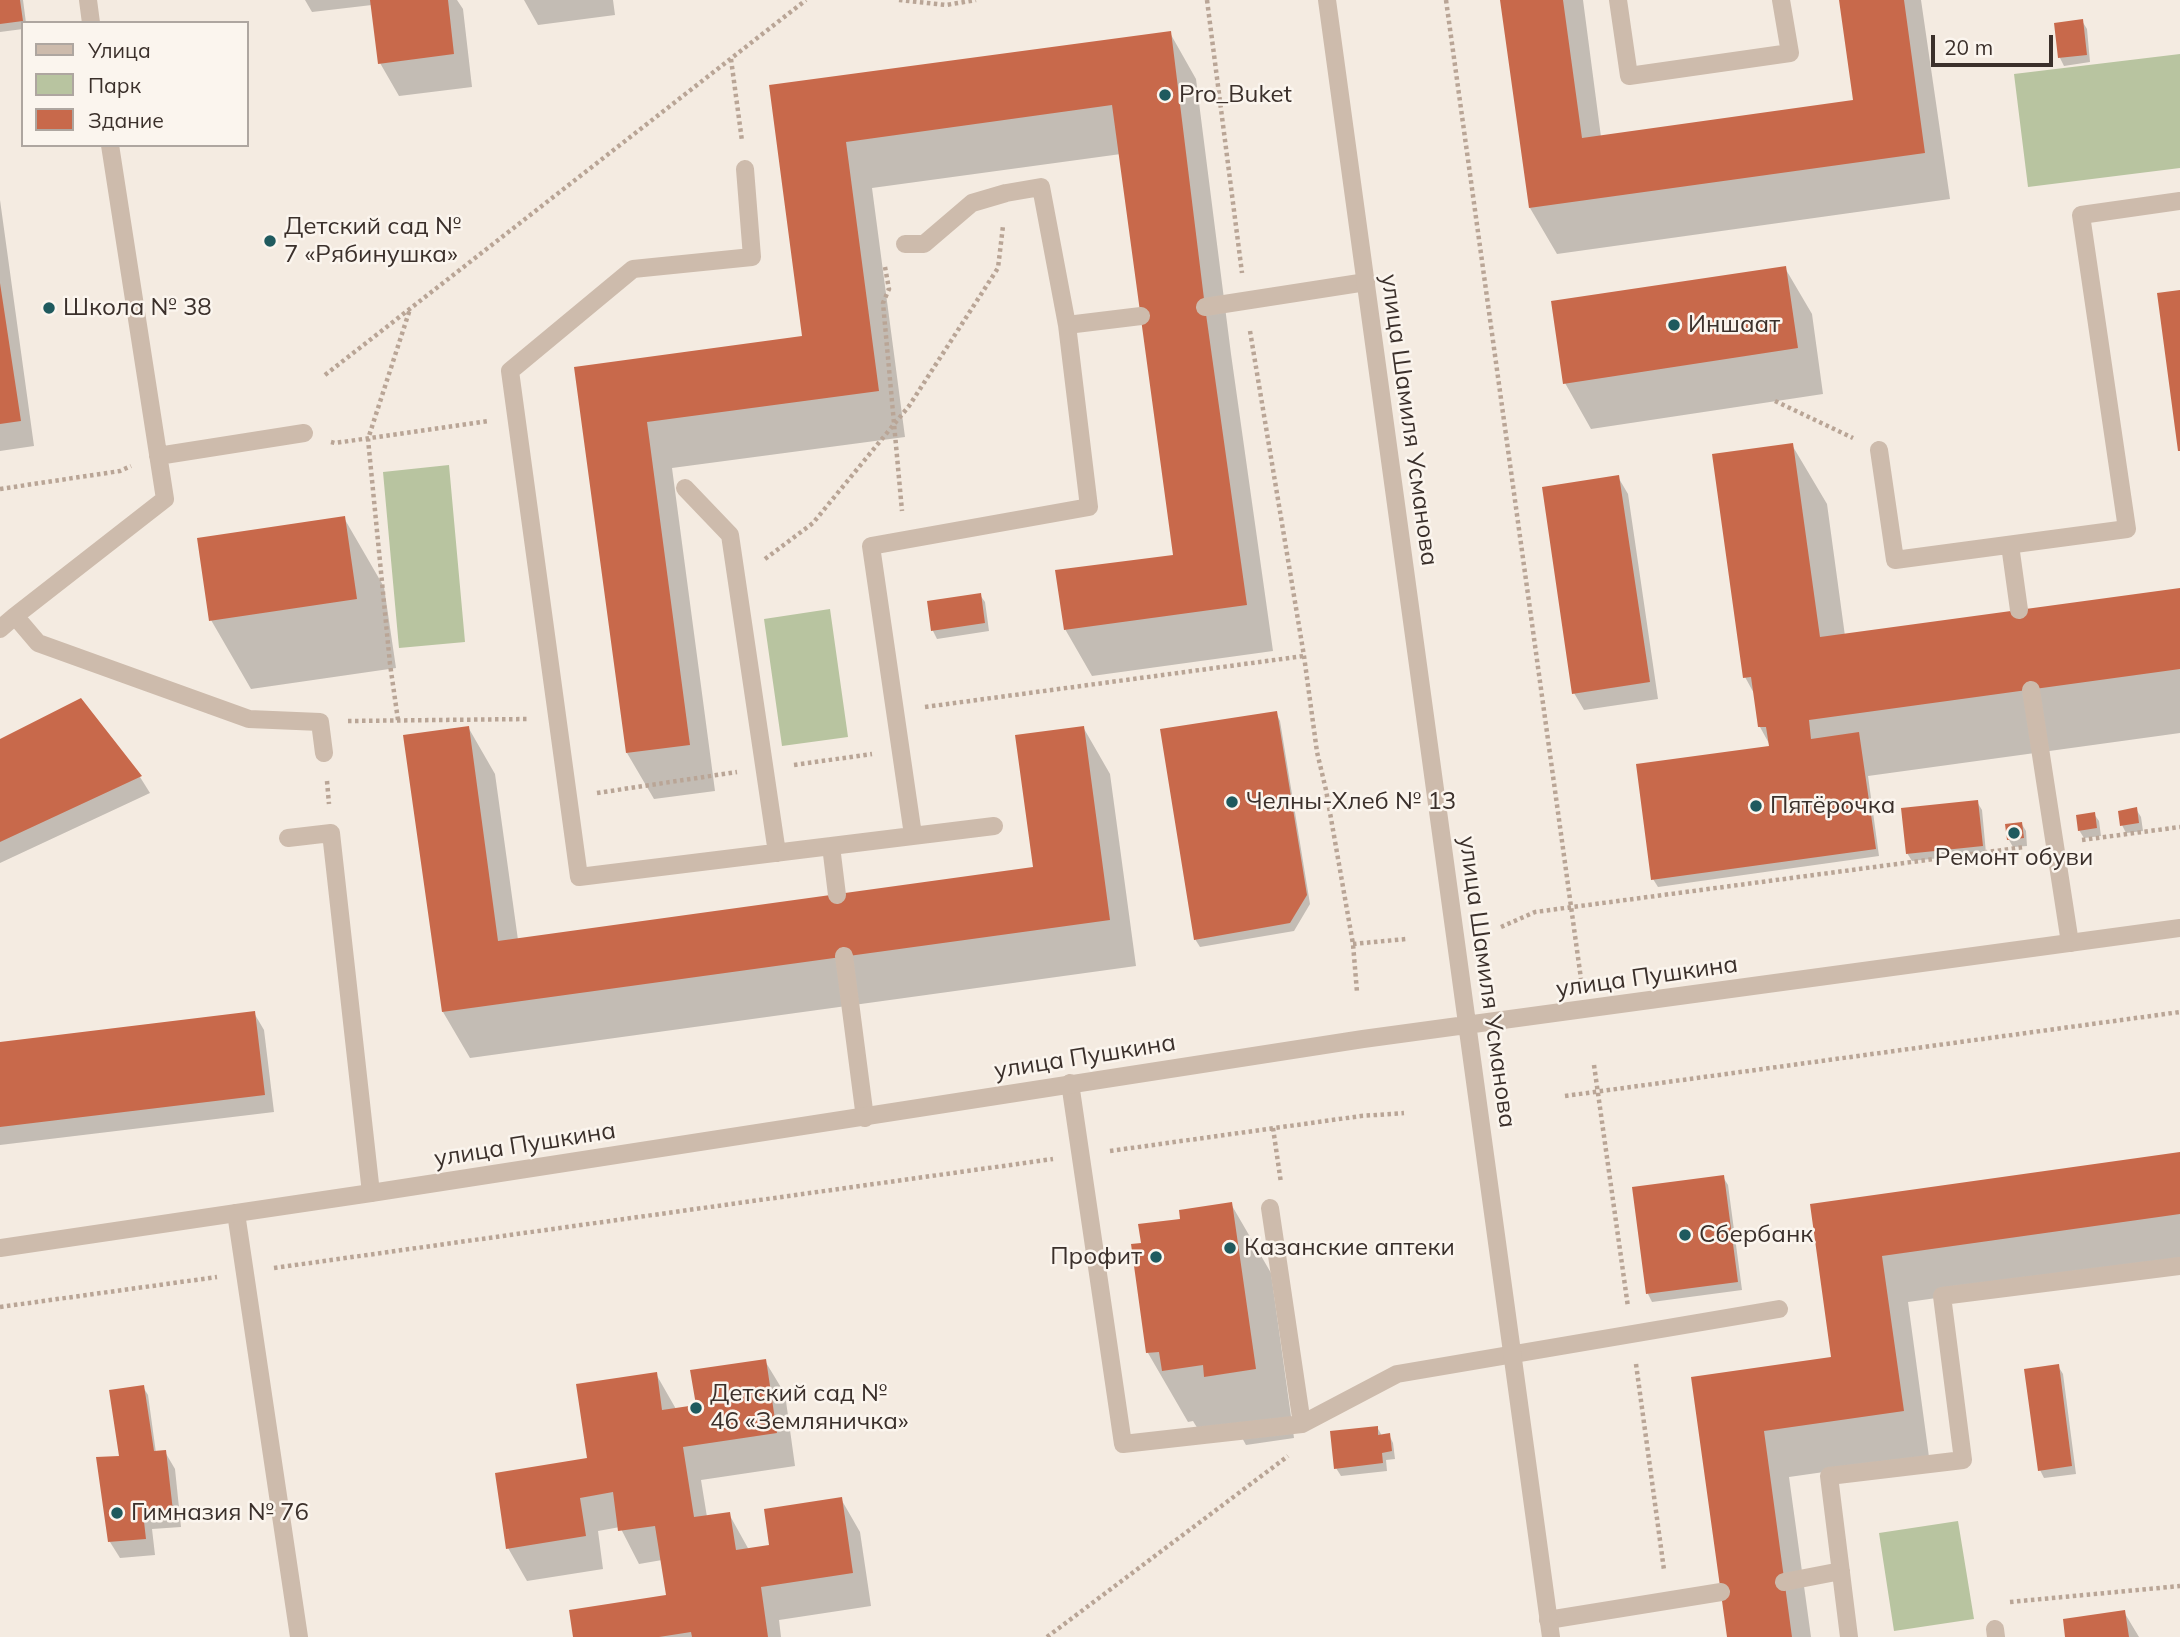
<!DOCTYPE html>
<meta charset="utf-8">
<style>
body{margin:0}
#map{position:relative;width:2180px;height:1637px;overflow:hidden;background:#f4ebe1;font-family:Mulish,sans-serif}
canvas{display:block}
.legend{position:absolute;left:21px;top:21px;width:228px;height:126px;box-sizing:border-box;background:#fbf5ee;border:2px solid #aea6a0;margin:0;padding:9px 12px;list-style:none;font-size:21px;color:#3b302b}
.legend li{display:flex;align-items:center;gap:14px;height:35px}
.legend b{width:35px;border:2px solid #aea6a0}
.scale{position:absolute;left:1931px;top:35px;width:122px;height:32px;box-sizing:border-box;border:4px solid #3b302b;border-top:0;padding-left:9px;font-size:21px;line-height:24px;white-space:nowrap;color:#3b302b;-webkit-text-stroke:5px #fbf5ee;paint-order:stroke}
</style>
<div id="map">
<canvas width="2180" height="1637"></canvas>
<ul class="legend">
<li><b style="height:9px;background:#cdbbac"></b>Улица</li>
<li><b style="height:19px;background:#b8c4a0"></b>Парк</li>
<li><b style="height:19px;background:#c8694b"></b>Здание</li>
</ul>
<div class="scale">20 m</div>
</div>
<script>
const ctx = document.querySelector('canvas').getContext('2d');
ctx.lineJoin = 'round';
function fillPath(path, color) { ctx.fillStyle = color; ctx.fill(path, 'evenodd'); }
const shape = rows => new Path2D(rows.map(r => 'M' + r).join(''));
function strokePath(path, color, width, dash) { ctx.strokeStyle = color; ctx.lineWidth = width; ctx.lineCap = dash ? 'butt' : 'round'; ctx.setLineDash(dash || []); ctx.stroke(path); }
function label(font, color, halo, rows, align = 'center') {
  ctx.font = font + ' Mulish,sans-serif'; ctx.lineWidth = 5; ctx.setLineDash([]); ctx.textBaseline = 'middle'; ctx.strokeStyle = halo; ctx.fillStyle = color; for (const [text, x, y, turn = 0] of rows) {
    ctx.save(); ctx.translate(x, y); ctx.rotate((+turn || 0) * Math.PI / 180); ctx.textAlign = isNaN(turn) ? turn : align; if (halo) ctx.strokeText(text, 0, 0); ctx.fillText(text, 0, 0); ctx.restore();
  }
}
const green = shape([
 [2180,54,2180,168,2028,187,2014,74],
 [449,465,465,642,399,648,383,472],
 [830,609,848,737,782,746,764,619],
 [1958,1521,1974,1619,1894,1631,1879,1533]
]);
const shadow = shape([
 [0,0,23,0,26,23,23,23,23,29,0,32],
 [305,0,457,0,463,9,472,87,399,96,380,63,372,5,312,12],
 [524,0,613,0,615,15,538,25],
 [1502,0,1583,0,1601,137,1855,101,1841,0,1921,0,1950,199,1557,254,1530,208],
 [2082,21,2087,29,2090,62,2064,66,2060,58,2056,24],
 [1170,33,1196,79,1231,354,1273,651,1092,676,1065,629,1175,556,1121,154,872,188,905,437,672,468,715,791,654,799,627,753,576,369,804,338,771,87],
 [0,200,34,446,0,451],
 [1785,268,1812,314,1823,394,1591,429,1565,383],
 [1792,445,1827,504,1845,636,2180,590,2180,733,1868,776,1879,856,1658,887,1653,879,1771,747,1760,727,1756,697,1745,677],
 [1618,477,1628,494,1658,699,1584,710,1574,693],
 [344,518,384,587,396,668,251,689,211,620],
 [980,595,985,602,989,631,937,639,933,631,929,602],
 [80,700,140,777,150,793,0,863,0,741],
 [1276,713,1280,721,1310,904,1294,931,1200,947,1195,939],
 [468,727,495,774,518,940,1035,869,1083,727,1110,774,1136,966,470,1058,443,1012],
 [1977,802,1982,810,1986,853,1912,861,1907,853],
 [2136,809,2141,817,2143,831,2126,833,2122,825],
 [2094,814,2099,821,2101,836,2084,838,2079,830],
 [2021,823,2026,831,2027,846,2013,847,2009,840],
 [254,1013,264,1030,274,1112,0,1145,0,1044],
 [2180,1154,2180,1264,1908,1302,1929,1457,1789,1477,1811,1637,1729,1637,1693,1378,1833,1359,1812,1206],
 [1723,1177,1728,1185,1742,1290,1652,1302,1648,1294,1634,1189],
 [1231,1204,1271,1273,1294,1438,1246,1445,1240,1434,1204,1439,1193,1421,1188,1422,1148,1353,1143,1244],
 [765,1361,785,1394,795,1466,701,1480,707,1517,729,1514,749,1550,771,1546,841,1499,860,1532,871,1606,779,1620,781,1637,575,1637,668,1597,662,1560,639,1564,620,1527,598,1531,603,1569,527,1581,508,1548,590,1459,656,1374,676,1409,698,1406],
 [2058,1366,2063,1374,2076,1474,2044,1478,2040,1470],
 [143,1387,148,1395,156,1453,165,1452,175,1469,181,1527,152,1529,155,1555,120,1558,110,1542,121,1456],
 [1377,1427,1382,1436,1389,1435,1393,1443,1395,1459,1386,1460,1387,1471,1341,1476,1336,1468],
 [2124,1612,2139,1637,2067,1637]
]);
const building = shape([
 [0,0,20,0,23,21,0,24],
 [370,0,448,0,454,54,378,64],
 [1500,0,1563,0,1582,138,1853,100,1839,0,1904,0,1925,153,1529,208],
 [2083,19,2087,55,2058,58,2054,23],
 [1171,31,1205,307,1247,605,1064,630,1055,570,1173,555,1112,105,846,142,879,391,647,422,690,745,626,753,574,367,802,336,769,85],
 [1786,266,1798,348,1563,384,1551,301],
 [0,283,21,421,0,424],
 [2180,290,2180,451,2178,451,2157,293],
 [1793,443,1820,637,2180,588,2180,669,1809,720,1811,739,1859,732,1876,849,1651,880,1636,764,1769,746,1766,727,1758,727,1751,677,1743,678,1712,454],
 [1619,475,1650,682,1572,694,1542,487],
 [345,516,357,599,209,621,197,538],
 [981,593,985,623,931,631,927,601],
 [81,698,142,776,0,842,0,739],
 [1277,711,1307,895,1290,923,1194,940,1160,729],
 [469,726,498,941,1033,867,1015,735,1084,726,1110,920,442,1012,403,735],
 [1978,800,1983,846,1906,854,1901,808],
 [2137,807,2139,823,2120,826,2118,811],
 [2095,812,2097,828,2078,831,2076,815],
 [2022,822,2024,838,2007,840,2005,824],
 [255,1011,265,1095,0,1127,0,1042],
 [2180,1152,2180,1214,1882,1256,1904,1411,1764,1431,1792,1637,1727,1637,1691,1377,1831,1357,1810,1204],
 [1724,1175,1738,1282,1646,1294,1632,1187],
 [1232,1202,1256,1369,1204,1377,1203,1365,1162,1371,1159,1352,1146,1353,1131,1244,1141,1243,1138,1224,1180,1219,1179,1210],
 [766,1359,777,1433,683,1447,694,1517,730,1512,736,1550,769,1545,764,1509,842,1497,853,1573,761,1587,768,1637,692,1637,691,1632,659,1637,573,1637,569,1610,666,1595,655,1526,618,1531,613,1492,580,1498,586,1536,506,1549,495,1473,587,1458,576,1384,657,1372,662,1410,696,1405,690,1370],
 [2059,1364,2072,1466,2038,1471,2024,1369],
 [144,1385,154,1451,166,1450,173,1511,143,1513,146,1539,108,1542,96,1457,119,1456,109,1390],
 [1378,1426,1378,1435,1390,1433,1392,1451,1382,1453,1383,1463,1334,1469,1330,1431],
 [2125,1610,2129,1637,2065,1637,2063,1619]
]);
const path = shape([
 [899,0,946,5,976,0],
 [1207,0,1242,273],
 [1446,0,1581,979],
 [731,59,742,141],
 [885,267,889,289,883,303,902,511],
 [1250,331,1304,656,1317,752,1326,790,1353,944,1357,992],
 [325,375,806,0],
 [1775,401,1853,438],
 [331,442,335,443,489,421],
 [0,489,120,471,131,466],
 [765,559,813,523,909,406,998,268,1003,226],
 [925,707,1304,656],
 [398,720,390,664,368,439,410,309],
 [348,721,528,719],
 [794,765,872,754],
 [327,781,329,804],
 [597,793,737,772],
 [2082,840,2180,827],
 [1501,927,1535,912,2025,847],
 [1353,944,1406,939],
 [1594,1065,1628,1307],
 [1565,1096,2180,1012],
 [1273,1128,1281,1183],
 [1110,1151,1361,1116,1404,1113],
 [274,1268,1053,1159],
 [0,1307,217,1277],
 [1636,1364,1664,1570],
 [2010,1602,2180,1586],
 [1047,1637,1288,1456]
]);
const lane = shape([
 [88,0,91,23],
 [1618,0,1629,76,1790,53,1781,0],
 [110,145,165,499,15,616,38,643,249,719,320,722,324,753],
 [745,169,752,257,633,269,510,371,579,877,994,826],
 [905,244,924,244,972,203,1006,193,1041,187,1067,325,1089,507,871,546,913,835],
 [1205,307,1366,282],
 [1067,325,1141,316],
 [1879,450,1895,560,2127,529,2081,215,2180,201],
 [158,456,304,433],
 [685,488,730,535,777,853],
 [2010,545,2019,610],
 [0,629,15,616],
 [2031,690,2070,943],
 [288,838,331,833,371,1193],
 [831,846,837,895],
 [844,956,865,1118],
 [1070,1083,1123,1444,1302,1424,1397,1374,1779,1309],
 [1270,1208,1302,1424],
 [236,1213,299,1637],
 [1784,1582,1841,1571],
 [1548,1620,1721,1592],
 [1995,1629,1996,1637],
 [1849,1637,1829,1476,1963,1460,1942,1296,2180,1266]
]);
const street = shape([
 [1327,0,1551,1637],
 [0,1248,371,1193,1363,1039,2180,928]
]);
const markers = [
 [1165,95,7,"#1f5a5e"],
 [270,241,7,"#1f5a5e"],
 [49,308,7,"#1f5a5e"],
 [1674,325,7,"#1f5a5e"],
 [1232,802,7,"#1f5a5e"],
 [1756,806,7,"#1f5a5e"],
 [2014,833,7,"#1f5a5e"],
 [1685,1235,7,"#1f5a5e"],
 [1230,1248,7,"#1f5a5e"],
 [1156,1257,7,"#1f5a5e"],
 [696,1408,7,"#1f5a5e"],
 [117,1513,7,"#1f5a5e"]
];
const poiNames = [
 ["Pro_Buket",1179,95],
 ["Детский сад №",284,227],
 ["7 «Рябинушка»",284,255],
 ["Школа № 38",63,308],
 ["Иншаат",1688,325],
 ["Челны-Хлеб № 13",1246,802],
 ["Пятёрочка",1770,806],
 ["Ремонт обуви",2014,858,"center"],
 ["Сбербанк",1699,1235],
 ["Казанские аптеки",1244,1248],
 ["Профит",1142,1257,"right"],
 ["Детский сад №",710,1394],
 ["46 «Земляничка»",710,1422],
 ["Гимназия № 76",131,1513]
];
const streetNames = [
 ["улица Шамиля Усманова",1409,420,82],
 ["улица Пушкина",1647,977,-8],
 ["улица Шамиля Усманова",1487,982,82],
 ["улица Пушкина",1085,1057,-9],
 ["улица Пушкина",525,1145,-9]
];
fillPath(green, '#b8c4a0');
fillPath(shadow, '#0003');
fillPath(building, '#c8694b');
strokePath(path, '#b9a596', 4.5, [3.5, 3.5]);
strokePath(lane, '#cdbbac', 18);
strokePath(street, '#cdbbac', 18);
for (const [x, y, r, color] of markers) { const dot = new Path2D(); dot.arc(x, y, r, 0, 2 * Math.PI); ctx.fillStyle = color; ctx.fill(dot); strokePath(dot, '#fbf5ee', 2.5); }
label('24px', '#3b302b', '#fbf5ee', poiNames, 'left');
label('24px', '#3b302b', '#fbf5ee', streetNames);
</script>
